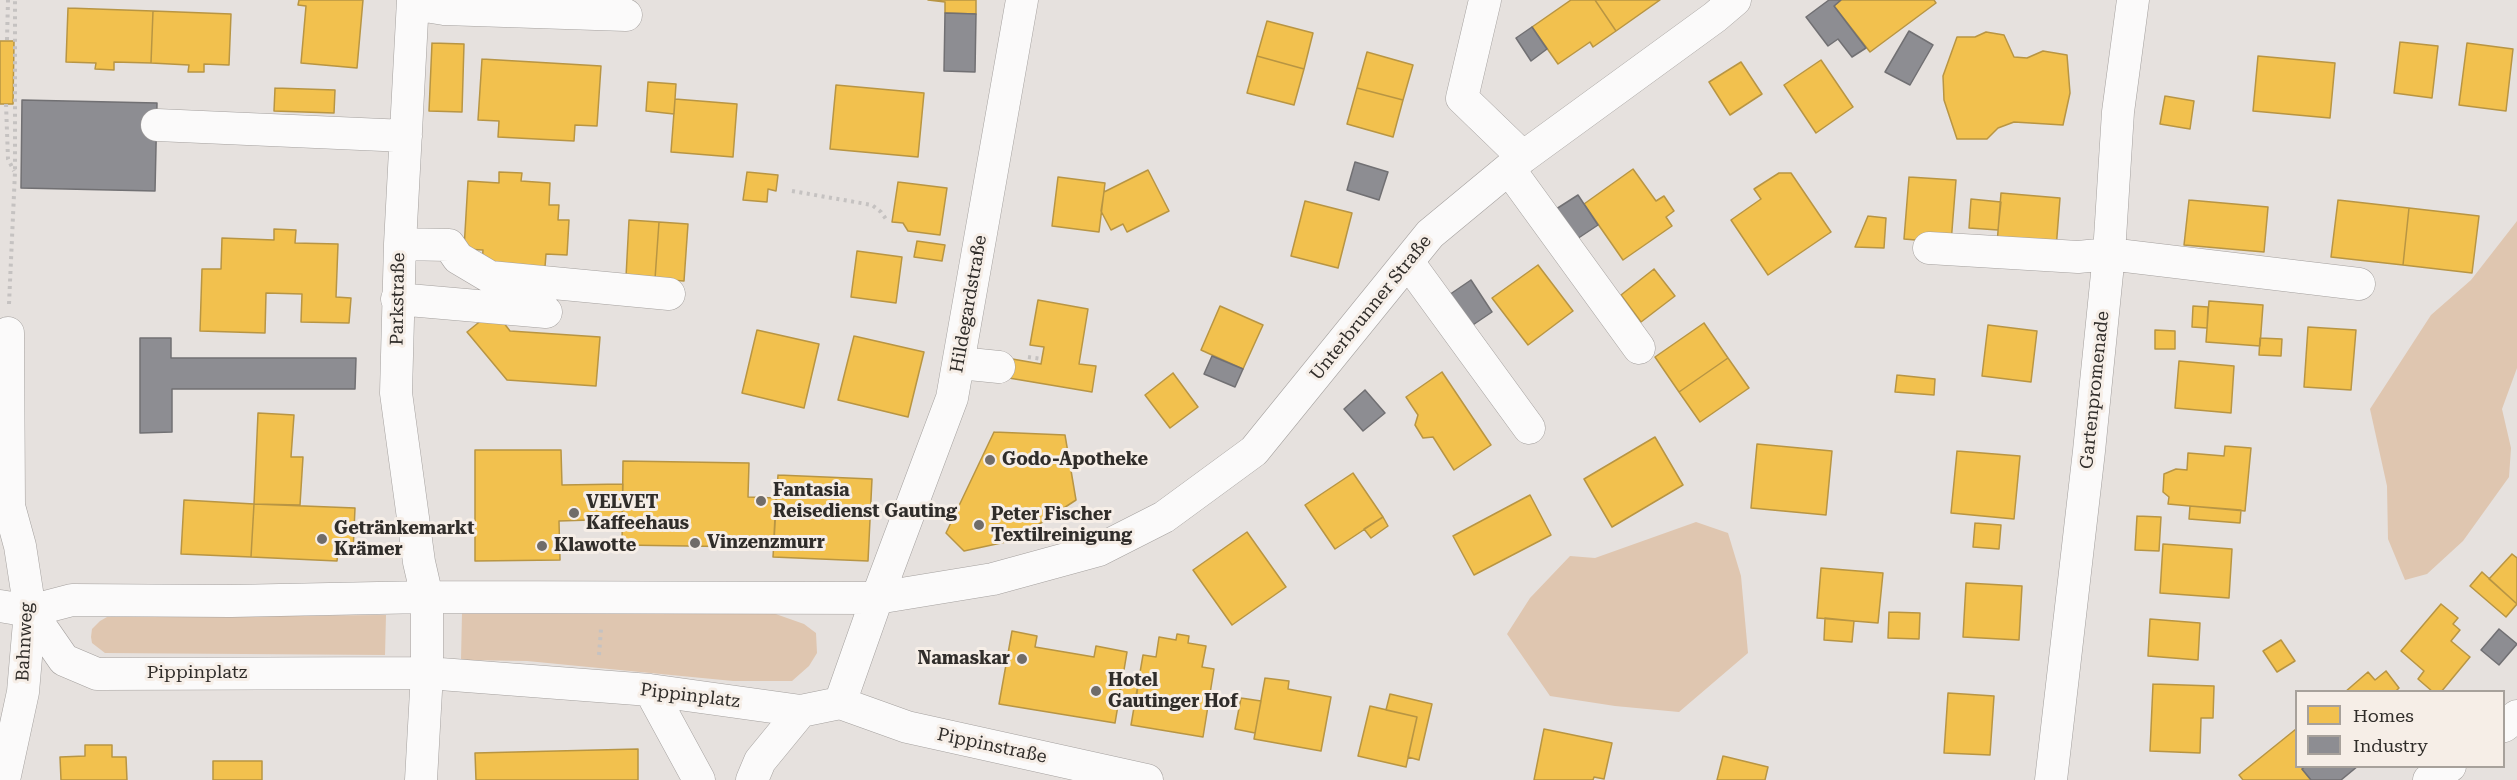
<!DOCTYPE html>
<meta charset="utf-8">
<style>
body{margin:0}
#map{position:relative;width:2517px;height:780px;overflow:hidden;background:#e6e1de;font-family:"Roboto Serif",serif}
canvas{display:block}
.legend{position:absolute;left:2295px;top:690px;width:210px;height:78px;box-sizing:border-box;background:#f6eee7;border:2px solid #a7a19b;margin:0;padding:8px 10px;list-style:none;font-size:18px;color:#302d2a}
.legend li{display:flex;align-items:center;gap:12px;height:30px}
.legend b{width:30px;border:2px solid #a7a19b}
</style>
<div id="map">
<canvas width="2517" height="780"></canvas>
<ul class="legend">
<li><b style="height:16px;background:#f2c14e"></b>Homes</li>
<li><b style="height:16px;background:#8d8d92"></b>Industry</li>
</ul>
</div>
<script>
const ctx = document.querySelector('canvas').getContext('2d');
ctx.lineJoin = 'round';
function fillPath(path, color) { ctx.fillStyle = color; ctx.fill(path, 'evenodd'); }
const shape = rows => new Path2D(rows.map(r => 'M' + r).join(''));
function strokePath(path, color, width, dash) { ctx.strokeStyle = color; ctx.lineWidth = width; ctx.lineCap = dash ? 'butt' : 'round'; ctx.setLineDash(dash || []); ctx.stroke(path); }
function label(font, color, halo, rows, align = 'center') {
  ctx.font = font + ' "Roboto Serif",serif'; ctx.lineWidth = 6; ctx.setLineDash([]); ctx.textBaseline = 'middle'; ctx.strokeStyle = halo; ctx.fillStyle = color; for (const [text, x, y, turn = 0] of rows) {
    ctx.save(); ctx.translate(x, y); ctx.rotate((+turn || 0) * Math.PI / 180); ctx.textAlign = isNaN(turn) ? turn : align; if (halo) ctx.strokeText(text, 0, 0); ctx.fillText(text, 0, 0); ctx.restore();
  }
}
const green = shape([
 [2517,221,2517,368,2502,409,2511,448,2509,477,2463,541,2427,574,2405,580,2388,539,2387,486,2370,409,2431,315,2471,280],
 [1696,522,1728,533,1741,576,1748,653,1679,712,1615,706,1550,696,1507,634,1530,598,1570,556,1595,558],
 [770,612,804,624,816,633,817,653,809,666,792,681,733,681,527,661,461,660,462,613],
 [386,615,385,655,105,653,92,643,91,637,92,629,100,621,107,617]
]);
const homes = shape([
 [299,0,363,0,357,68,301,63,306,6,298,5,299,0],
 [928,0,976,0,976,14,945,13,945,2,928,0],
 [1571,0,1595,0,1616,31,1593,47,1590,42,1558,64,1532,27,1571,0],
 [1595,0,1660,0,1616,31,1595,0],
 [1841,0,1934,0,1936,3,1870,52,1834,6,1841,0],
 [68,8,153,11,151,63,114,62,114,70,95,69,96,63,66,62,68,8],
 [153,11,231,14,229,65,204,64,204,72,188,72,189,65,151,63,153,11],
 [1267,21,1313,33,1304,69,1257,56,1267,21],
 [1986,32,2004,35,2014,57,2027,58,2043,51,2067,55,2070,93,2063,125,2014,122,1998,128,1987,139,1957,139,1944,100,1943,76,1957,37,1975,37,1986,32],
 [0,41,14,41,13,104,0,104,0,41],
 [2400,42,2438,46,2432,98,2394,93,2400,42],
 [432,43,464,44,462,112,429,111,432,43],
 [2467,43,2513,49,2506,111,2459,105,2467,43],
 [1367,52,1413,65,1403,100,1357,88,1367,52],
 [1257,56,1304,69,1294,105,1247,93,1257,56],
 [2258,56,2335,63,2330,118,2253,111,2258,56],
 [482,59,601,66,597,126,575,125,574,141,498,137,499,121,478,120,482,59],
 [1821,60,1853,107,1816,133,1784,85,1821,60],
 [1741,62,1762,94,1730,115,1709,82,1741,62],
 [648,82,676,84,674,114,646,111,648,82],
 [836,85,924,93,918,157,830,149,836,85],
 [275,88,335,90,334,113,274,111,275,88],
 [1357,88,1403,100,1393,137,1347,124,1357,88],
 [2165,96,2194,101,2190,129,2160,124,2165,96],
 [675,99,737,104,733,157,671,152,675,99],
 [1633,169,1656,201,1664,196,1674,211,1666,217,1672,226,1623,260,1584,204,1633,169],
 [1148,170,1169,211,1127,232,1123,224,1111,230,1101,211,1104,192,1148,170],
 [499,172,522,173,521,181,550,183,549,205,559,205,558,220,569,220,567,255,546,254,545,267,482,264,483,250,464,249,468,181,499,183,499,172],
 [747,172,778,175,776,191,768,189,767,202,743,200,747,172],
 [1779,173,1791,173,1831,232,1768,275,1731,220,1761,199,1754,189,1779,173],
 [1058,177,1105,183,1099,232,1052,226,1058,177],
 [1909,177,1956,180,1951,243,1904,239,1909,177],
 [898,182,947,188,940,235,908,231,903,223,892,222,898,182],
 [2001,193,2060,198,2056,249,1997,244,2001,193],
 [1971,199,2001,202,1998,230,1969,228,1971,199],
 [2189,200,2268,207,2264,252,2184,245,2189,200],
 [2338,200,2409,208,2403,265,2331,257,2338,200],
 [1305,201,1352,213,1338,268,1291,256,1305,201],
 [2409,208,2479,216,2472,273,2403,265,2409,208],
 [1868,216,1886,218,1884,248,1855,247,1868,216],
 [629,220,659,222,655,279,626,277,629,220],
 [659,222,688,224,684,281,655,279,659,222],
 [274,229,296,230,295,243,338,244,336,297,351,298,349,323,301,322,302,294,266,293,265,333,200,331,202,269,221,269,222,238,274,240,274,229],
 [917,241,945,245,942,261,914,257,917,241],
 [857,251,902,257,896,303,851,297,857,251],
 [1538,265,1573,311,1528,345,1492,298,1538,265],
 [1654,269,1675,296,1641,322,1621,295,1654,269],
 [1038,300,1088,309,1079,364,1096,366,1092,392,997,376,1001,357,1041,364,1044,347,1030,345,1038,300],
 [2209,301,2263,305,2260,346,2206,342,2209,301],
 [1220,306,1263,325,1243,369,1201,350,1220,306],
 [2193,306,2208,307,2207,328,2192,327,2193,306],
 [494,310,510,331,600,337,596,386,507,380,467,332,494,310],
 [1704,323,1728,358,1679,392,1655,357,1704,323],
 [1988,325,2037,331,2031,382,1982,376,1988,325],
 [2308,327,2356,330,2351,390,2304,387,2308,327],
 [757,330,819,344,804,408,742,393,757,330],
 [2155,330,2175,331,2175,349,2155,349,2155,330],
 [854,336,924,352,908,417,838,400,854,336],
 [2260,338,2282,339,2281,356,2259,355,2260,338],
 [1728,358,1749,388,1700,422,1679,392,1728,358],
 [2179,361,2234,366,2231,413,2175,408,2179,361],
 [1442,372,1491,445,1454,470,1433,437,1423,438,1415,425,1418,415,1406,397,1442,372],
 [1173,373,1198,407,1170,428,1145,395,1173,373],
 [1897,375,1935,379,1934,395,1895,392,1897,375],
 [258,413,294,415,291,457,303,457,300,505,254,504,258,413],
 [994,432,1065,435,1076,500,1015,540,964,551,946,533,994,432],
 [1655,437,1683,485,1612,527,1584,479,1655,437],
 [1757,444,1832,451,1826,515,1751,508,1757,444],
 [2225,446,2251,448,2245,511,2168,504,2169,497,2163,492,2164,474,2176,469,2187,470,2188,453,2224,456,2225,446],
 [475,450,561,450,562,485,623,484,622,519,559,521,560,560,475,561,475,450],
 [1957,451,2020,456,2014,519,1951,513,1957,451],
 [623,461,749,463,748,497,776,498,774,536,754,547,622,545,623,461],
 [1353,473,1383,517,1335,549,1305,505,1353,473],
 [778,475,872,479,868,561,773,557,778,475],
 [1530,495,1551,535,1474,575,1453,536,1530,495],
 [184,500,254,504,251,557,181,554,184,500],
 [254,504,355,508,353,553,338,552,337,561,251,557,254,504],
 [2190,506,2241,510,2240,523,2189,519,2190,506],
 [2137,516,2161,517,2159,551,2135,550,2137,516],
 [1383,517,1388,526,1371,538,1364,529,1383,517],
 [1975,523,2001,525,1999,549,1973,547,1975,523],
 [1247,532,1286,587,1232,625,1193,570,1247,532],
 [2163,544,2232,549,2229,598,2160,593,2163,544],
 [2512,554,2517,558,2517,604,2489,579,2512,554],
 [1821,568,1883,573,1878,623,1817,618,1821,568],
 [2482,572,2517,604,2506,617,2470,586,2482,572],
 [1966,583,2022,586,2019,640,1963,637,1966,583],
 [2441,604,2458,618,2453,624,2460,630,2451,641,2470,657,2441,692,2433,692,2418,679,2424,671,2401,651,2441,604],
 [1889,612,1920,613,1919,639,1888,638,1889,612],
 [1825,618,1854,621,1852,642,1824,640,1825,618],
 [2150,619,2200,623,2198,660,2148,656,2150,619],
 [1012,631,1037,636,1035,647,1094,657,1096,646,1127,652,1115,723,999,704,1012,631],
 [1177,634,1189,636,1188,643,1206,646,1202,667,1214,669,1203,737,1131,725,1143,655,1156,657,1159,637,1176,640,1177,634],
 [2281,640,2295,661,2277,672,2263,651,2281,640],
 [2386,671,2399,688,2395,692,2345,692,2368,672,2375,680,2386,671],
 [1122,676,1139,679,1136,700,1119,697,1122,676],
 [1265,678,1289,681,1288,689,1331,697,1321,751,1254,739,1265,678],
 [2153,684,2214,686,2213,718,2201,718,2200,753,2150,751,2153,684],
 [1948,693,1994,696,1990,755,1944,753,1948,693],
 [1390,694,1432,704,1419,760,1408,757,1417,717,1386,710,1390,694],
 [1241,698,1261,701,1255,733,1235,729,1241,698],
 [1370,706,1417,717,1406,767,1358,756,1370,706],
 [1544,729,1612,743,1604,779,1594,777,1593,780,1534,780,1544,729],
 [2296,729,2296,766,2306,766,2302,769,2311,780,2243,780,2239,775,2296,729],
 [85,745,112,745,112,757,126,757,127,780,61,780,60,757,85,756,85,745],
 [638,749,638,780,476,780,475,753,638,749],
 [1723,756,1768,767,1765,780,1717,780,1723,756],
 [213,761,262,761,262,780,213,780,213,761]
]);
const industry = shape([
 [1829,0,1841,0,1834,6,1866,48,1852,57,1838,39,1828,46,1806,17,1829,0],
 [945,13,976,14,975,72,944,71,945,13],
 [1532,27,1547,49,1531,61,1516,38,1532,27],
 [1909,31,1933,45,1910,85,1885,72,1909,31],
 [22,100,157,103,155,191,21,188,22,100],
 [1355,162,1388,172,1379,200,1347,190,1355,162],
 [1578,195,1598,225,1574,241,1553,211,1578,195],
 [1471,280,1492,312,1464,331,1443,299,1471,280],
 [140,338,171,338,171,358,356,358,355,389,172,389,172,432,140,433,140,338],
 [1212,356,1243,369,1235,387,1204,374,1212,356],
 [1365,390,1385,413,1363,431,1344,409,1365,390],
 [2499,629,2517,644,2499,665,2481,650,2499,629],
 [2306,766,2358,766,2341,780,2311,780,2302,769,2306,766]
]);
const path = shape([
 [7,40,8,0],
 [6,104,8,159,14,171],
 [792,191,872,205,881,212,888,222],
 [9,304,15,172,15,0],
 [1028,357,1042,359],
 [599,655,601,629]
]);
const minor = shape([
 [413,0,400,244,396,393,419,562,427,597,427,673,421,780],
 [1485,0,1462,98,1523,157],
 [413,4,444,9,626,15],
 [157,125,406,136],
 [1509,169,1639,348],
 [400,244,449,245,458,258,490,277,669,294],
 [1929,248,2078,257,2109,254,2359,284],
 [1408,262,1529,428],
 [397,299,546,312],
 [959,363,999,367],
 [0,606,30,611,72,600,231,601,427,597,877,598,993,579,1099,550,1164,517,1254,451,1430,234,1523,157,1715,17,1735,0],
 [30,611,64,660,97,674,427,673,650,690,801,711,840,703],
 [650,690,699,780],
 [840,703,877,598,952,398,1022,0],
 [840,703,907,727,1147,780],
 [2504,726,2517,716],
 [4,780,23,692,30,611,20,546,9,506,8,333],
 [752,780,760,761,801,711],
 [2051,780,2089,451,2109,254,2118,112,2133,0],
 [2429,780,2450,766]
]);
const markers = [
 [990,460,6,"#706c69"],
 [761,501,6,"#706c69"],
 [574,513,6,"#706c69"],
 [979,525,6,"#706c69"],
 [322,539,6,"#706c69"],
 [695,543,6,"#706c69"],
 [542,546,6,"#706c69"],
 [1022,659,6,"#706c69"],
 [1096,691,6,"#706c69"]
];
const streetNames = [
 ["Parkstraße",398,299,-89],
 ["Hildegardstraße",969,304,-80],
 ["Unterbrunner Straße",1371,308,-51],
 ["Gartenpromenade",2095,390,-84],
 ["Bahnweg",25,642,-87],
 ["Pippinplatz",197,673],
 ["Pippinplatz",690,696,7],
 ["Pippinstraße",992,746,12]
];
const poiNames = [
 ["Godo-Apotheke",1002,460],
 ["Fantasia",773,491],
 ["Reisedienst Gauting",773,512],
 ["VELVET",586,503],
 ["Kaffeehaus",586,524],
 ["Peter Fischer",991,515],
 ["Textilreinigung",991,536],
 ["Getränkemarkt",334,529],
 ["Krämer",334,550],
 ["Vinzenzmurr",707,543],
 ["Klawotte",554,546],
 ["Namaskar",1010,659,"right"],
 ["Hotel",1108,681],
 ["Gautinger Hof",1108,702]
];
fillPath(green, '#dfc6b0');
fillPath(homes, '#f2c14e');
strokePath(homes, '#b89543', 1.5);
fillPath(industry, '#8d8d92');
strokePath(industry, '#717073', 1.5);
strokePath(minor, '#a4a09e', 33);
strokePath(path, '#c5c2c1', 4, [3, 4.5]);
strokePath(minor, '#fbfafa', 32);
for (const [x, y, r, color] of markers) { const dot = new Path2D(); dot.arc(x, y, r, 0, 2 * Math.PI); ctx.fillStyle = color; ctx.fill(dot); strokePath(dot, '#f6eee7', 2); }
label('18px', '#302d2a', '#f6eee7', streetNames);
label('bold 18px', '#302d2a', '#f6eee7', poiNames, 'left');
</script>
